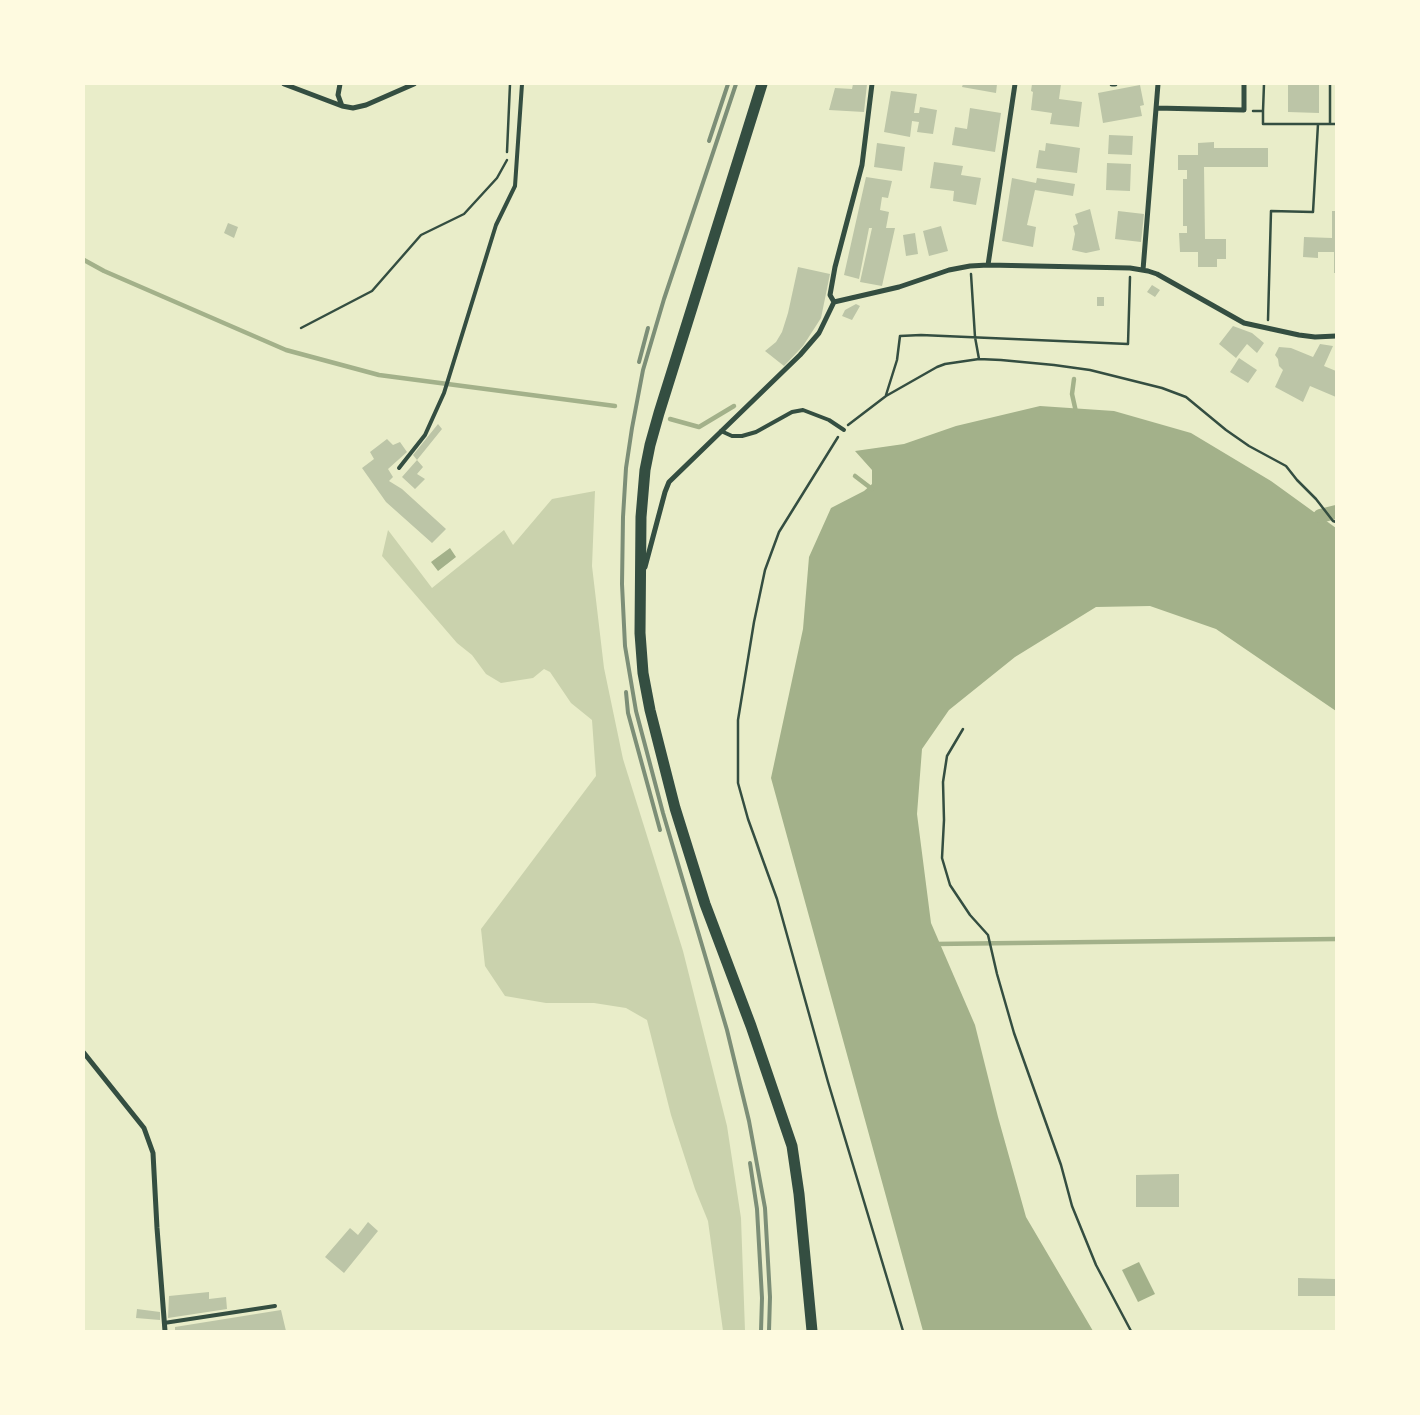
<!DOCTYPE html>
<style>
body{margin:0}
#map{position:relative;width:1420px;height:1415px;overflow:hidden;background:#e9edc9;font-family:Lora,serif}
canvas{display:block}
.frame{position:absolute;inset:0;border:85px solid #fefae0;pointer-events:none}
</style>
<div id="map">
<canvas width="1420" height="1415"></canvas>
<div class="frame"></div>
</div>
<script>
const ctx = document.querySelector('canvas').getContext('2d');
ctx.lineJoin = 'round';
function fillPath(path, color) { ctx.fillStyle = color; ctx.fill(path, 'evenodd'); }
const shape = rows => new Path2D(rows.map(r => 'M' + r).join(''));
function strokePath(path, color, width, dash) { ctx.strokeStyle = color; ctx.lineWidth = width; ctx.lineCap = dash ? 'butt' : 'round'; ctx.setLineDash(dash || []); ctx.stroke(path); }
const green = shape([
 [595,491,592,566,604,668,623,759,683,951,727,1126,741,1218,745,1331,723,1331,708,1221,695,1189,671,1115,647,1020,626,1008,594,1003,546,1003,505,996,485,966,481,929,596,776,592,720,571,703,550,672,544,669,533,678,501,683,486,674,472,655,457,643,382,556,388,530,432,588,504,530,513,545,552,499]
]);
const water = shape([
 [1040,406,1114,411,1191,433,1271,481,1336,528,1336,711,1216,629,1150,606,1096,607,1015,657,949,710,922,749,917,814,931,923,975,1025,998,1117,1026,1217,1093,1331,923,1331,771,778,803,629,809,557,831,508,864,491,872,484,872,470,855,451,904,444,956,426],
 [450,548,456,557,438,571,431,562],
 [1139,1262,1155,1294,1138,1302,1122,1270]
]);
const stream = shape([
 [84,260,104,271,286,350,379,375,615,406],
 [1074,379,1072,394,1076,412],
 [670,419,699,427,734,406],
 [855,476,872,489],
 [935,944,1336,939]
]);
const canal = shape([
 [1320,516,1336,512]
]);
const building = shape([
 [853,84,867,84,864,112,829,110,835,88,852,89],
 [963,84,997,84,996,93,962,87],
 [1032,84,1061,84,1059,99,1082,102,1079,127,1050,124,1052,113,1031,110,1033,92,1031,91],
 [1288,84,1319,84,1319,113,1288,112],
 [1140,85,1144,105,1140,106,1142,116,1103,123,1098,93],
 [891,91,917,94,914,113,919,113,920,107,937,110,933,134,917,132,919,122,912,121,910,137,884,132],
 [970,108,1001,113,995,152,952,145,955,127,967,129],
 [1109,135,1133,136,1132,155,1108,154],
 [1214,142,1214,148,1268,148,1268,167,1204,167,1205,239,1226,239,1226,259,1217,259,1217,267,1198,267,1198,252,1180,252,1179,233,1187,233,1187,226,1183,226,1183,179,1187,179,1187,170,1178,170,1178,155,1198,155,1198,143],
 [877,143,905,147,902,171,874,167],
 [1046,143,1080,148,1077,173,1036,168,1039,150,1045,151],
 [934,162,963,166,961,175,981,178,976,205,953,201,954,191,930,188],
 [1107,163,1131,164,1130,191,1106,190],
 [866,177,892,181,888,198,882,197,880,210,889,212,886,228,895,228,882,286,860,282,872,228,869,228,859,279,844,275],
 [1012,178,1036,183,1037,178,1075,184,1073,196,1035,190,1027,225,1036,227,1033,247,1002,241],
 [1090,209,1100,250,1086,253,1072,250,1075,234,1073,226,1078,224,1075,214],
 [1118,211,1144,214,1141,242,1115,239],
 [1332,211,1336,211,1336,273,1334,273,1334,252,1318,252,1318,258,1303,257,1304,237,1332,238],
 [228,223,238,227,234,238,224,233],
 [941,226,948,251,929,256,923,231],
 [915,233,918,254,906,256,903,235],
 [798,267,830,274,821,318,803,346,784,366,765,351,776,342,782,332,788,313],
 [1152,285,1160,290,1155,297,1147,292],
 [1097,297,1104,297,1104,306,1097,306],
 [856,304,860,306,852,320,842,316,845,310],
 [1233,326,1252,333,1264,343,1257,353,1247,344,1236,358,1219,344],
 [1320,344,1333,346,1324,366,1336,371,1336,397,1310,386,1303,402,1275,387,1283,370,1279,366,1278,359,1275,355,1279,347,1291,348,1313,357],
 [1239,358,1257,370,1248,383,1230,372],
 [438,424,442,429,417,460,413,455],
 [387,439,393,445,400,442,407,452,388,469,393,477,389,481,402,489,446,529,432,543,386,502,362,468,374,459,370,452],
 [417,460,423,467,417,474,425,479,415,489,402,477],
 [1179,1174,1179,1207,1136,1207,1136,1175],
 [368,1222,378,1231,344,1273,325,1257,350,1228,358,1235],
 [1298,1278,1336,1279,1336,1296,1298,1296],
 [209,1292,209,1299,226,1297,227,1309,168,1318,169,1296],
 [137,1309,160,1312,160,1320,136,1318],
 [281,1310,286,1331,175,1331,175,1327]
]);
const path = shape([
 [1330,84,1330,124],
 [1253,111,1263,111,1264,84],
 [1263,111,1263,124,1318,124,1313,212,1271,211,1268,320],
 [1318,124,1336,124],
 [507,152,510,84],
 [971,274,975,337,979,359],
 [301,328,372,291,421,235,464,214,497,178,507,160],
 [886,395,897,360,900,336,921,335,1128,344,1130,277],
 [848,425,886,396,937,367,945,364,979,359,1001,360,1054,365,1090,370,1162,388,1186,397,1226,430,1249,446,1286,466,1297,480,1316,499,1333,521,1336,522],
 [838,437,779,532,765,570,754,622,738,720,738,783,748,819,777,899,828,1082,903,1331],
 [963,729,947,756,943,782,944,820,942,858,950,885,970,915,988,935,997,974,1014,1033,1061,1165,1072,1206,1096,1265,1131,1331]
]);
const service = shape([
 [721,431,732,436,742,436,756,432,792,412,803,410,829,420,844,430],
 [399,468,425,435,444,393,496,225,515,186,522,84],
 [164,1323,275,1306]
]);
const minor = shape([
 [284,84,342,106,353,108,366,105,414,84],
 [340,84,338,95,342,106],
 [1112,84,1115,84],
 [1156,108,1244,110,1244,84],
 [988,265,1015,84],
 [1143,270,1158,84],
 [834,302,899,287,949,270,970,266,988,265,1130,268,1148,271,1157,274,1244,323,1299,335,1315,337,1336,336],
 [834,302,830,295,835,267,862,165,872,84],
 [645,567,665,492,669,482,800,355,819,333,834,302],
 [84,1053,144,1128,153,1153,157,1228,165,1331]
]);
const primary = shape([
 [762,84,659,413,650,445,645,470,641,517,640,633,643,673,650,710,675,808,705,904,751,1026,792,1146,799,1194,812,1331]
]);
const rail = shape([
 [736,84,664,299,643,370,632,428,626,468,623,517,622,584,625,646,636,711,663,813,727,1030,749,1121,765,1208,770,1297,769,1331],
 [709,141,728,84],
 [639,362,648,328],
 [626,692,628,713,660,830],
 [750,1163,757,1209,762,1298,761,1331]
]);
fillPath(green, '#cad2ad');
fillPath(water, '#a3b18a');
strokePath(stream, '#a3b18a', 4.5);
strokePath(canal, '#a3b18a', 14);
fillPath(building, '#bcc5a7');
strokePath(path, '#344e41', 2.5);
strokePath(service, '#344e41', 4);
strokePath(minor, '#344e41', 5);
strokePath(primary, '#344e41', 11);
strokePath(rail, '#7c8e77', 4);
</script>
